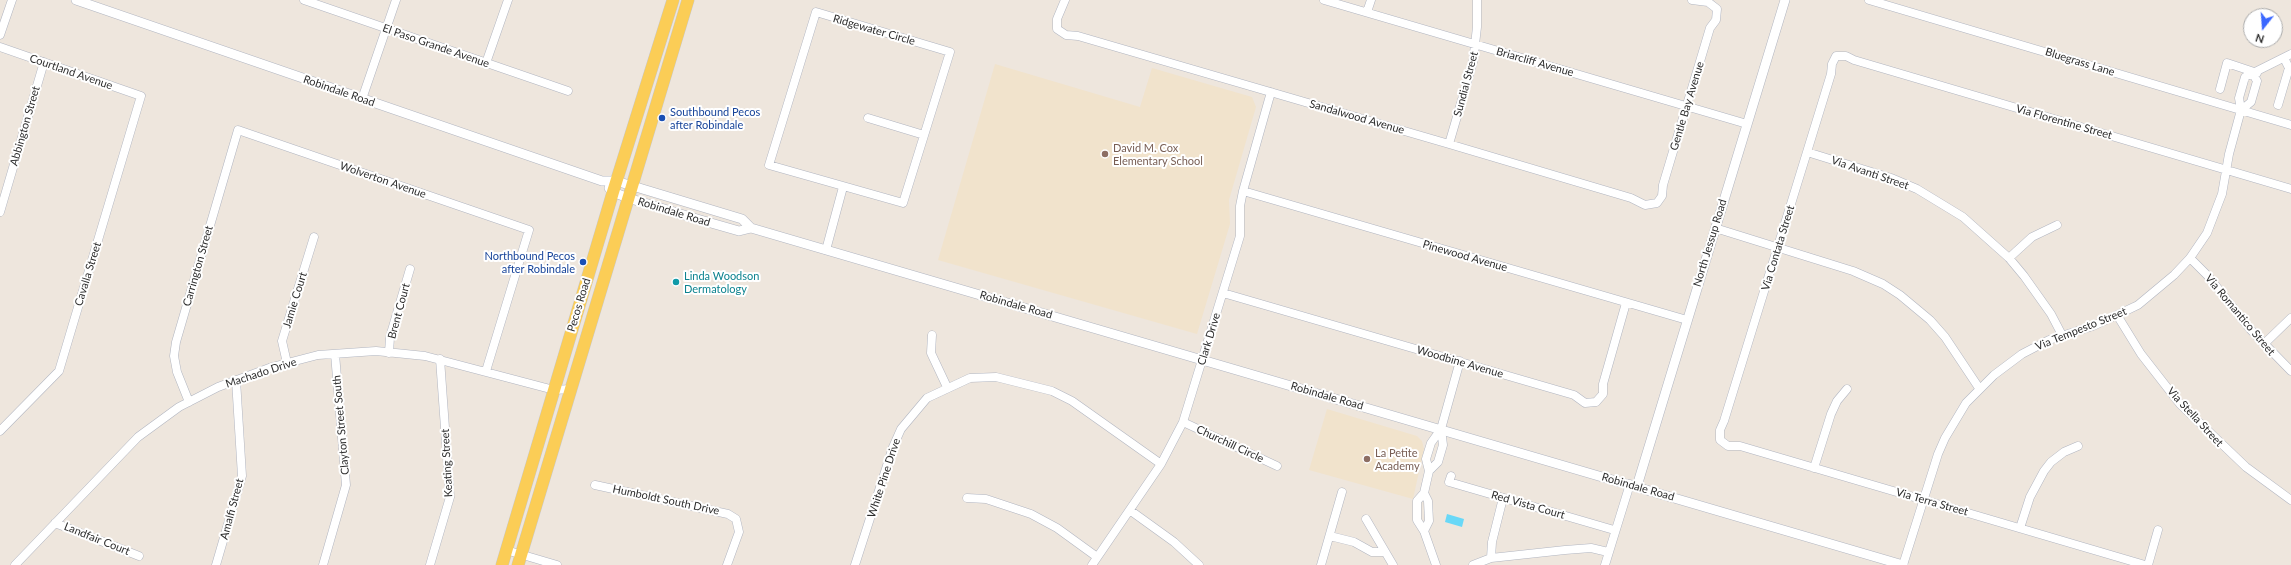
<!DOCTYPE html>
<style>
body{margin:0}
#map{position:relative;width:2291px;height:565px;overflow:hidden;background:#eee6dd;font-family:Lato,sans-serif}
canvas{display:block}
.north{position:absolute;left:2243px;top:8px;width:40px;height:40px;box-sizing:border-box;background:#fff;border:1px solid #ababab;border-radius:50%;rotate:197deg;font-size:11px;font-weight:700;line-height:16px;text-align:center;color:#2c2c2c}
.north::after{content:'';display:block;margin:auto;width:14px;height:18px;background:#3a67ff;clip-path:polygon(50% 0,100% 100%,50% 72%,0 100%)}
</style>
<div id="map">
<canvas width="2291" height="565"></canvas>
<div class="north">N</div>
</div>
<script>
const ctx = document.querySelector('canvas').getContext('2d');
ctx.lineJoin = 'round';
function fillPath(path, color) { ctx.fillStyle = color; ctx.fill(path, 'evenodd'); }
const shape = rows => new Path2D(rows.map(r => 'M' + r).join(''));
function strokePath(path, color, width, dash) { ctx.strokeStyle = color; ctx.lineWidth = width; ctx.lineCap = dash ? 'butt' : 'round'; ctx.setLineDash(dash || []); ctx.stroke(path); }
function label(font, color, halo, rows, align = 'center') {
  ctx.font = font + ' Lato,sans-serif'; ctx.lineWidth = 4; ctx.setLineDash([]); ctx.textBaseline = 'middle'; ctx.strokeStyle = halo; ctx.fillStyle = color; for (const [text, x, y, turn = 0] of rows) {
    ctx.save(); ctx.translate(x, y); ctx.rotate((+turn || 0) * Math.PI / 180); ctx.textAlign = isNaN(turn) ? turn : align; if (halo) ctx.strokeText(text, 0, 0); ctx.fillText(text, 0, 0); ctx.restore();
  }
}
const education = shape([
 [995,64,1140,107,1152,68,1252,97,1256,107,1229,200,1230,224,1197,334,938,260],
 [1327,409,1417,436,1422,441,1424,449,1413,499,1309,470]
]);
const water = shape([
 [1447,514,1464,519,1462,527,1445,522]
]);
const minor = shape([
 [304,0,568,91],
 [1065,0,1057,19,1057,29,1066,35,1078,36,1449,144,1631,198,1645,205,1657,203,1662,196,1663,185,1710,28,1716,20,1717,9,1708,2,1692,0],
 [1324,0,1747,124],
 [1869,0,2291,125],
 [816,12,950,52,903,203,769,165,816,12],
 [1367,12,1371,0],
 [0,35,12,0],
 [0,47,141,96,59,371,0,431],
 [486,63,508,0],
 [2220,89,2227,63,2257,73],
 [362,99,396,0],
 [2278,105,2289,68,2284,58],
 [2241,110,2251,102,2257,81,2253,74],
 [868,118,924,135],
 [1449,144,1473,62,1477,27,1477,0],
 [1807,152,1891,178,1917,189,1963,217,2009,258,2024,276,2051,314,2062,335],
 [1243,191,1687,320],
 [0,212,44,62],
 [1715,228,1853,271,1883,284,1900,295,1930,320,1945,337,1979,388],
 [826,250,843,187],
 [2009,258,2032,237,2057,225],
 [2190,258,2208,276,2250,329,2291,371],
 [1223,293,1574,395,1585,403,1596,402,1603,394,1603,384,1626,303],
 [2117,315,2141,354,2180,404,2246,467,2291,500],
 [932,335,931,353,947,387],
 [2264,344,2291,318],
 [389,353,390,337,410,269],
 [287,363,282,341,314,237],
 [189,402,177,372,174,356,176,342,238,130,529,230,486,371],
 [1183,422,1277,466],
 [1814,468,1831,414,1837,401,1847,389],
 [1429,471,1438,462,1443,445,1441,429],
 [1451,476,1449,482,1614,530],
 [595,485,728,514,736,519,739,532,727,565],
 [1424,493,1428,501,1429,521,1424,531],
 [967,498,986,499,1031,514,1057,528,1097,557],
 [1131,511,1174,542,1199,565],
 [1366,519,1393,565],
 [55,523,139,556],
 [2020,528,2030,497,2044,471,2051,462,2064,452,2078,446],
 [1330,536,1354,542,1372,552,1385,552],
 [506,550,557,565],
 [1491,558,1492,542,1503,498],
 [15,565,138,437,179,407,218,387,272,367,318,355,376,351,425,356,554,390,571,389],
 [216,565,242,476,236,380],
 [323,565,346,485,335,354],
 [430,565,450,497,440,359],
 [855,565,893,447,901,429,927,398,970,378,996,377,1052,391,1072,401,1161,464],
 [1092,565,1161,464,1183,422,1240,236,1240,206,1243,191,1271,92],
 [1321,565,1342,492],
 [1436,565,1424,531,1417,520,1417,501,1424,493,1429,471,1426,459,1431,443,1441,429,1460,361],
 [1473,565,1491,558,1565,550,1591,548,1608,552],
 [1605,565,1630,484],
 [1903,565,1938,454,1945,438,1966,403,1994,375,2022,354,2049,340,2093,326,2117,315,2138,305,2174,275,2190,258,2207,233,2222,194,2229,154,2241,110,2239,98,2245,77,2291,54],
 [2145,565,1740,446,1728,446,1720,440,1720,430,1724,421,1807,152,1831,74,1832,64,1836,56,1846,56,1854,60,2291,189],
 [2148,565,2158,530]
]);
const tertiary = shape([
 [76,0,602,181,616,181,742,219,751,228,1903,565],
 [609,188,613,192,628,198,697,219,739,231,751,228],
 [1637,486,1785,0]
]);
const primary = shape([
 [502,565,613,192,673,0],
 [518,565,688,0]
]);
const markers = [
 [662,118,4,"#1a4fb4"],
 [1105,154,4,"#8d6e63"],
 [583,262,4,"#1a4fb4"],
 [676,282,4,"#0f9aa8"],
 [1367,459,4,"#8d6e63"]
];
const streetNames = [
 ["Ridgewater Circle",874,30,16],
 ["El Paso Grande Avenue",436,46,19],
 ["Briarcliff Avenue",1535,62,16],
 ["Bluegrass Lane",2080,62,17],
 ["Courtland Avenue",71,72,19],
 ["Sundial Street",1466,84,-75],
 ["Robindale Road",339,91,19],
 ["Gentle Bay Avenue",1687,106,-73],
 ["Sandalwood Avenue",1357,117,16],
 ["Via Florentine Street",2064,122,16],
 ["Abbington Street",25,126,-74],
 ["Via Avanti Street",1870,173,19],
 ["Wolverton Avenue",383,180,19],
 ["Robindale Road",674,212,17],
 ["North Jessup Road",1710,243,-73],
 ["Via Contata Street",1778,248,-73],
 ["Pinewood Avenue",1465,256,16],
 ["Carrington Street",198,266,-74],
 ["Cavalla Street",88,274,-73],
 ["Jamie Court",295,300,-73],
 ["Pecos Road",579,305,-73],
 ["Robindale Road",1016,305,16],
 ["Brent Court",399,311,-75],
 ["Via Romantico Street",2240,315,50],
 ["Via Tempesto Street",2081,329,-22],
 ["Clark Drive",1209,339,-73],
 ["Woodbine Avenue",1460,362,16],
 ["Machado Drive",261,373,-18],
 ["Robindale Road",1327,396,16],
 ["Via Stella Street",2195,417,47],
 ["Clayton Street South",341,425,-95],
 ["Churchill Circle",1230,444,25],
 ["Keating Street",447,463,-93],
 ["White Pine Drive",884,478,-72],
 ["Robindale Road",1638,487,16],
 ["Humboldt South Drive",666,500,12],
 ["Via Terra Street",1932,502,16],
 ["Red Vista Court",1528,505,16],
 ["Amalfi Street",232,509,-75],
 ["Landfair Court",97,539,22]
];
const transitNames = [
 ["Southbound Pecos",670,112],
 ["after Robindale",670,125],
 ["Northbound Pecos",575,256,"right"],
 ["after Robindale",575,269,"right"]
];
const educationNames = [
 ["David M. Cox",1113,148],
 ["Elementary School",1113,161],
 ["La Petite",1375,453],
 ["Academy",1375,466]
];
const cultureNames = [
 ["Linda Woodson",684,276],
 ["Dermatology",684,289]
];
fillPath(education, '#f1e3cc');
fillPath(water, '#69d8f7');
strokePath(minor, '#b1b5c0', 9);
strokePath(tertiary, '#b1b5c0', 10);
strokePath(primary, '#c8c8c8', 13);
strokePath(minor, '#fff', 8);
strokePath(tertiary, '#fff', 9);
strokePath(primary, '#fbcd56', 12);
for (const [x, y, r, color] of markers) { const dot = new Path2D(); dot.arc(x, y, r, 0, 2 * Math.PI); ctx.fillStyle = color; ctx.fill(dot); strokePath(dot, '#fff', 1.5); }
label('11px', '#2c2c2c', '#fff', streetNames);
label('11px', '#164399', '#fff', transitNames, 'left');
label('11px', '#785e54', '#fff', educationNames, 'left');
label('11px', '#0d838f', '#fff', cultureNames, 'left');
</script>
